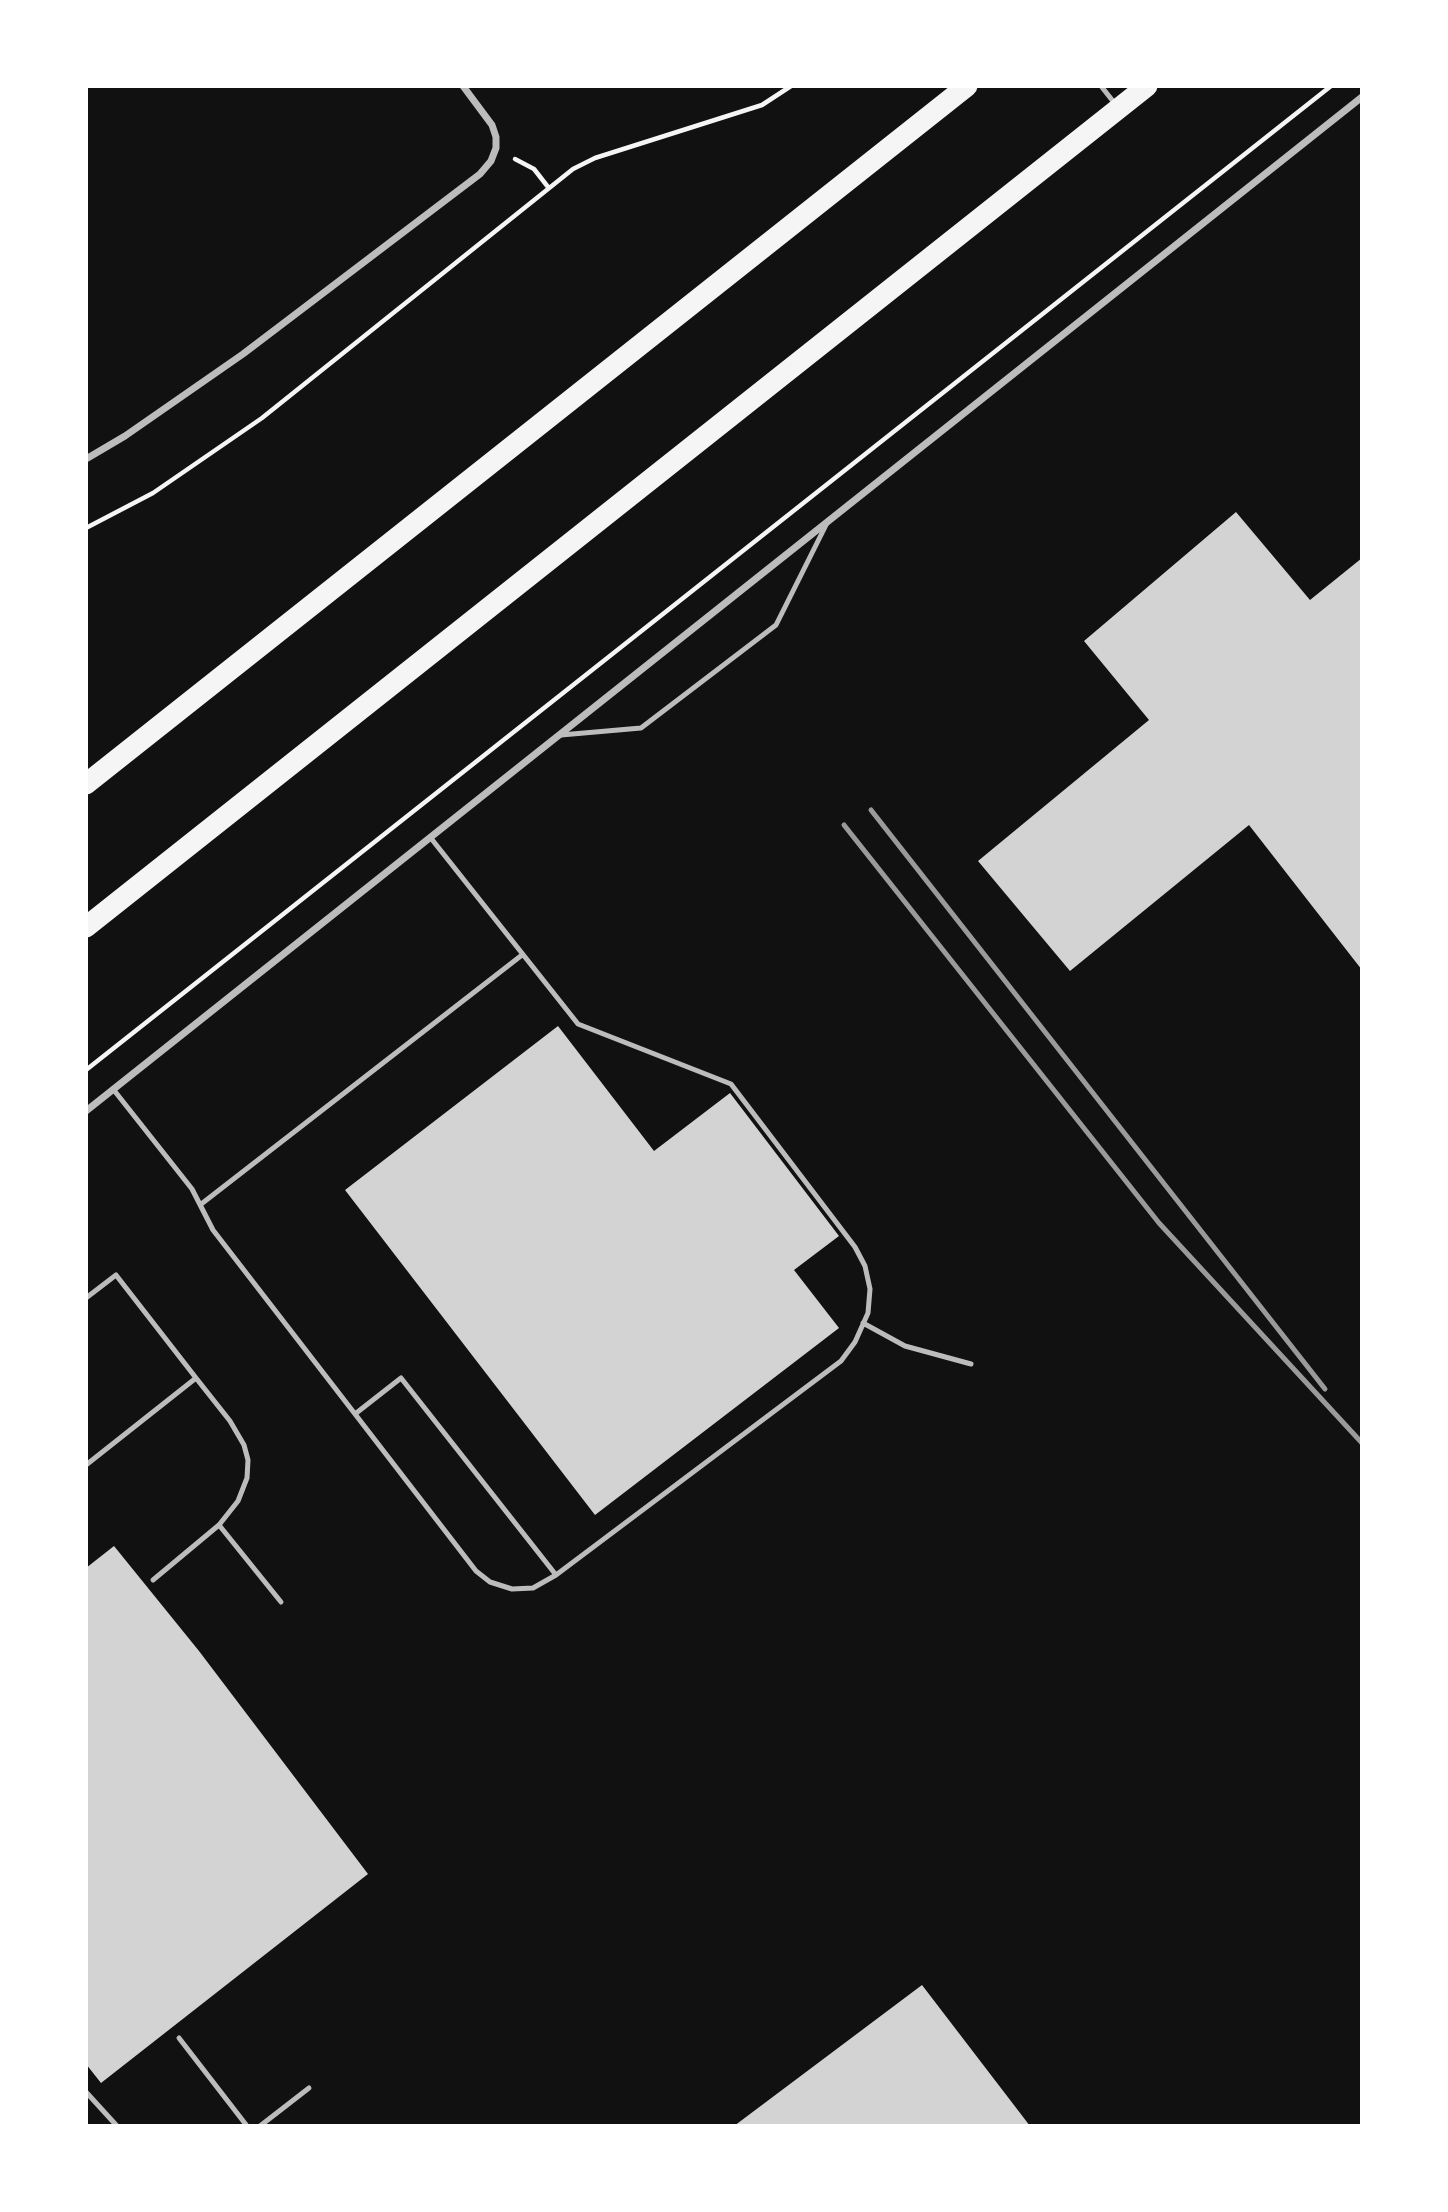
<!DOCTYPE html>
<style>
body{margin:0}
#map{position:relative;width:1448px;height:2212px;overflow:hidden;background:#111;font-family:"Fira Sans",sans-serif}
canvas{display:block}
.frame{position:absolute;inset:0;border:88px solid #fff;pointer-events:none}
</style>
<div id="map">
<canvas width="1448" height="2212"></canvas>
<div class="frame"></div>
</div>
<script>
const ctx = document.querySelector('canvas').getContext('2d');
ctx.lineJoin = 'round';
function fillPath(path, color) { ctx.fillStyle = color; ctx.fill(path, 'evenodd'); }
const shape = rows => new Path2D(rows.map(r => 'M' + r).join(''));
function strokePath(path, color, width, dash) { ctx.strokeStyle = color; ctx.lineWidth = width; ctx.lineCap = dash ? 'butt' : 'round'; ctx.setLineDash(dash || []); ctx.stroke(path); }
const building = shape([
 [1236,512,1310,600,1362,558,1362,970,1249,825,1070,971,978,861,1149,720,1084,641],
 [558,1026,654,1151,730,1093,839,1236,794,1270,839,1328,595,1515,345,1190],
 [114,1546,199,1651,368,1874,101,2083,86,2064,86,1568],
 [922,1985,1030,2126,734,2126]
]);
const path = shape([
 [515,159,534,169,548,187],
 [86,528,153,493,262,418,573,169,595,158,762,105,791,86],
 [86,1070,1331,86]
]);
const service = shape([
 [1101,86,1116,105],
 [561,735,641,728,776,625,827,523],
 [430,837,578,1024,731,1084,855,1247,865,1266,870,1289,868,1313,855,1342,841,1361,556,1575],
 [113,1089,192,1189,213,1230,355,1414,476,1571,490,1582,512,1589,533,1588,556,1575,401,1378,355,1414],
 [200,1205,522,955],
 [86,1298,116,1275,196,1378,86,1465],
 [863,1323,905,1346,971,1364],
 [219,1525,281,1602],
 [153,1580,219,1525,238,1501,247,1478,248,1460,244,1445,230,1421,196,1378],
 [179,2038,247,2126],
 [86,2092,117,2126],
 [260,2126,309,2088]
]);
const minor = shape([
 [86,459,125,436,243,354,480,174,491,161,496,148,496,137,492,125,463,86],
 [86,1111,1362,97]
]);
const motorway = shape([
 [86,784,967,86],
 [86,927,1147,86]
]);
const rail = shape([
 [871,810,1325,1389],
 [844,825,1159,1223,1362,1443]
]);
fillPath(building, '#d3d3d3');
strokePath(path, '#f5f5f5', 4.5);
strokePath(service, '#bcbcbc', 5);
strokePath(minor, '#bcbcbc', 7);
strokePath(motorway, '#f5f5f5', 21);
strokePath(rail, '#9a9a9a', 5);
</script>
